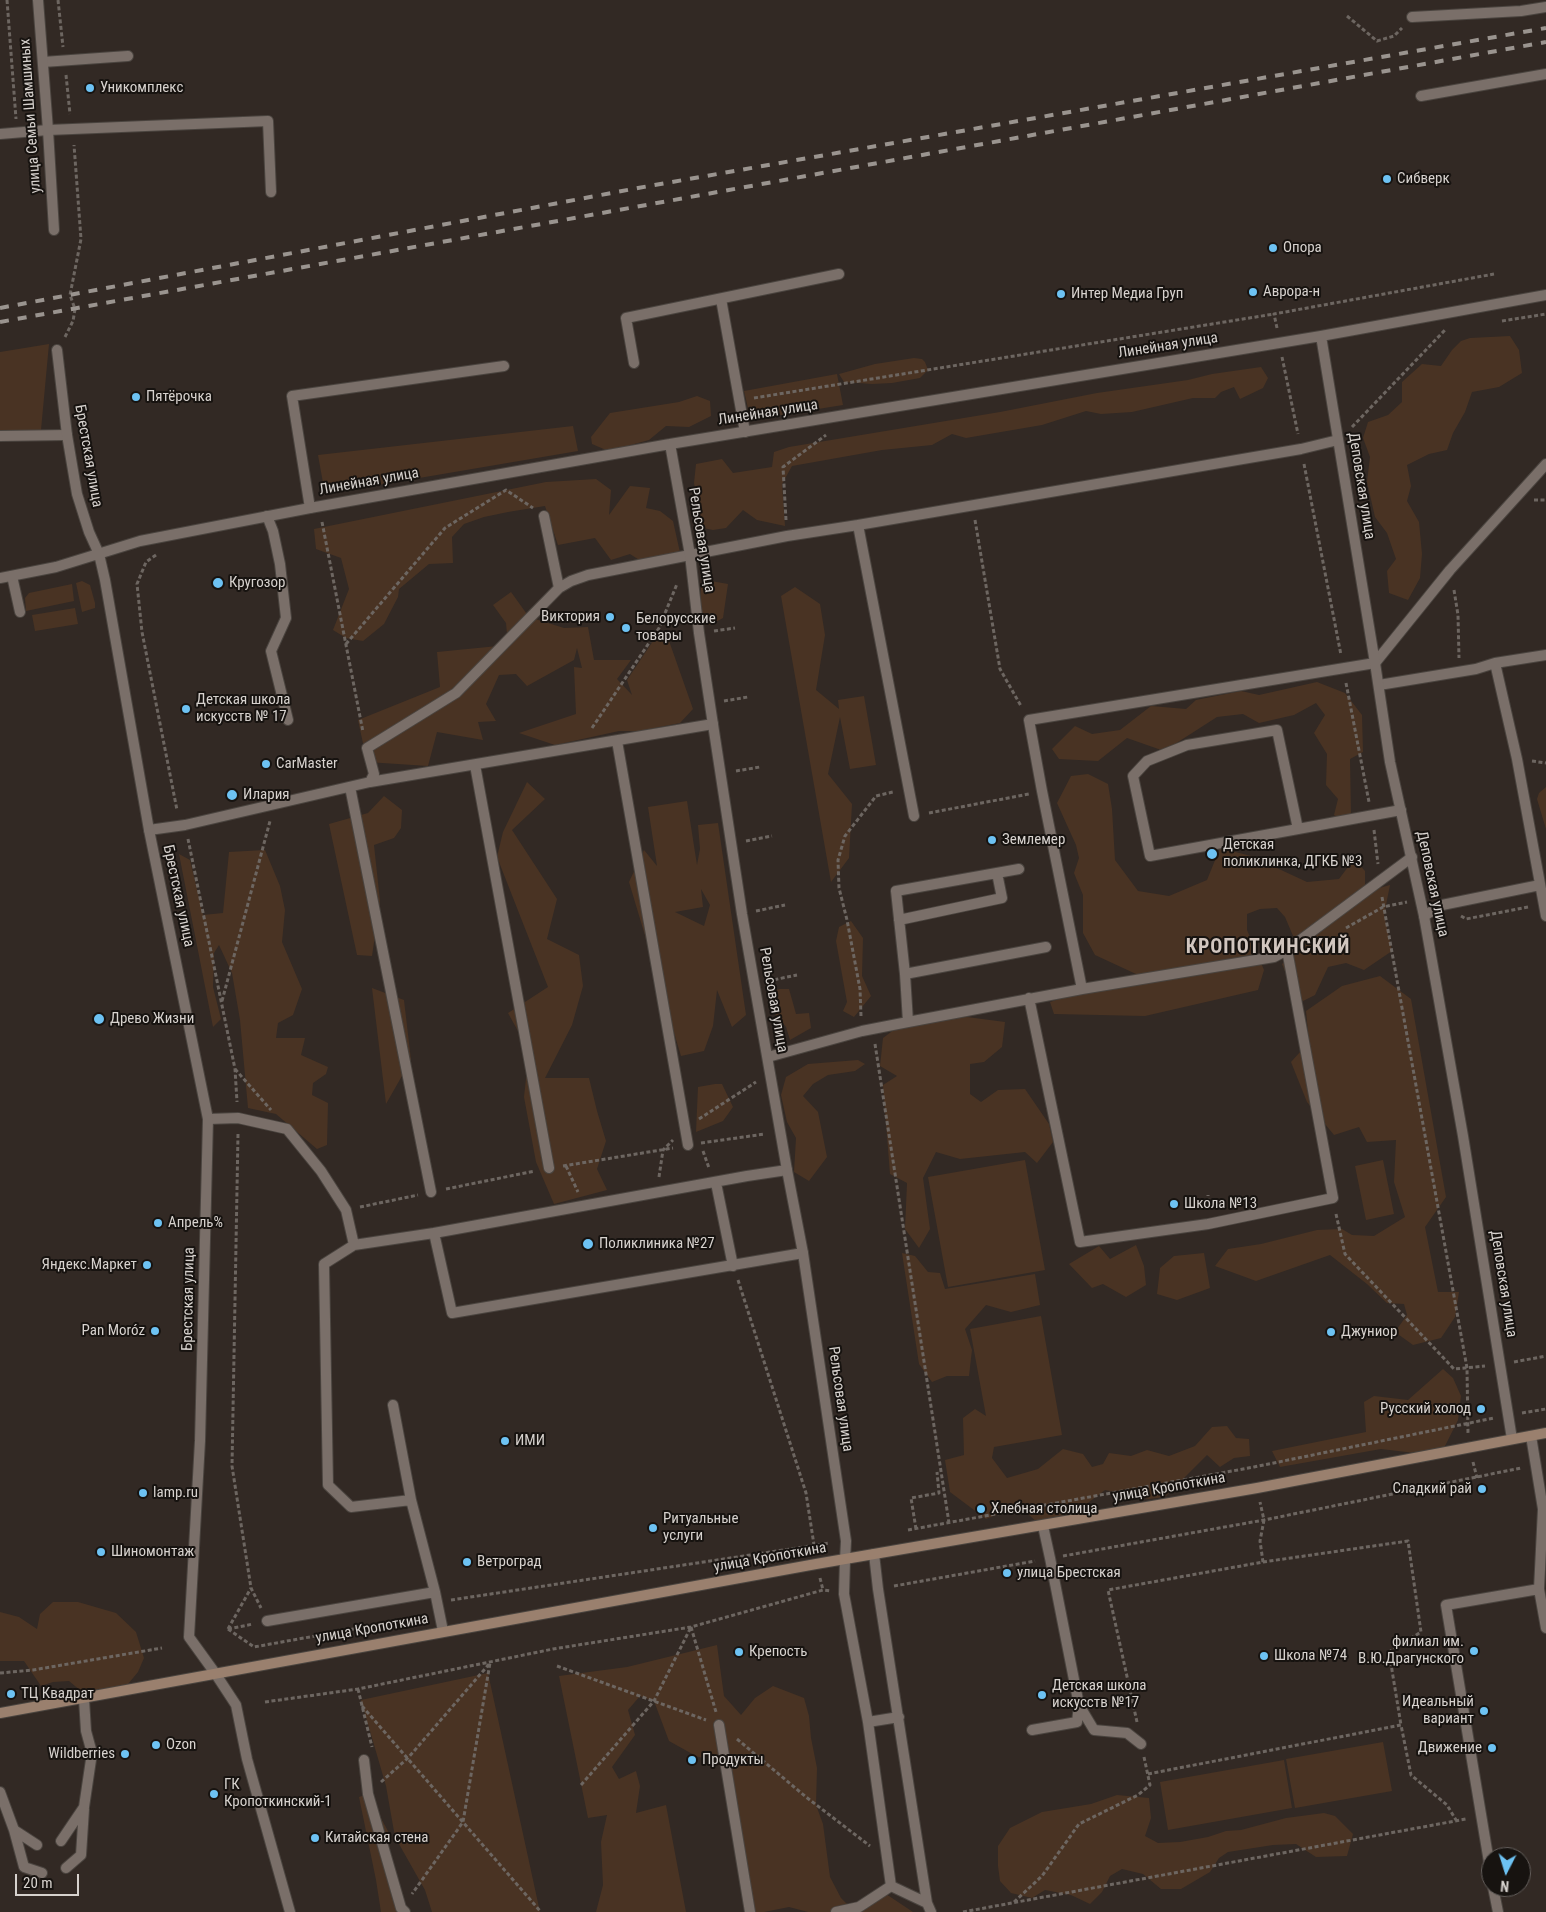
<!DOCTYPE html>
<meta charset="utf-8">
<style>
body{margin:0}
#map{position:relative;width:1546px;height:1912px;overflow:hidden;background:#322924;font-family:"Roboto Condensed",sans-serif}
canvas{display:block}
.north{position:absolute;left:1481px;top:1847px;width:50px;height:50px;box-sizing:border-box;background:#171310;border:1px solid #645f5c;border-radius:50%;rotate:185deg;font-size:14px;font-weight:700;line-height:20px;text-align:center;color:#d7d2ce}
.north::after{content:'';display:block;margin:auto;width:18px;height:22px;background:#6dc2f3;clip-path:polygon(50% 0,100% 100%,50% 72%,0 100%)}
.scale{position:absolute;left:15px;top:1874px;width:64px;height:22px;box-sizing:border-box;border:2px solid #d7d2ce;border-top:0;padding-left:6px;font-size:15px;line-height:18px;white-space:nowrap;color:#d7d2ce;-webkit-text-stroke:4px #171310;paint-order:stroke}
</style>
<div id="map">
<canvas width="1546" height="1912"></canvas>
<div class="north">N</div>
<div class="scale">20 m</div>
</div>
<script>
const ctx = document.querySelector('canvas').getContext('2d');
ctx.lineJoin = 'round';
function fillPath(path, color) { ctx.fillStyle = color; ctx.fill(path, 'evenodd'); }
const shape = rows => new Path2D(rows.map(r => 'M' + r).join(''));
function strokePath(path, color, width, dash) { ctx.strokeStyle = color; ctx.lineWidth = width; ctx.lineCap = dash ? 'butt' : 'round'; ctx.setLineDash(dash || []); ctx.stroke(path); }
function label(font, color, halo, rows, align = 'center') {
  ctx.font = font + ' "Roboto Condensed",sans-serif'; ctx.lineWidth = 4; ctx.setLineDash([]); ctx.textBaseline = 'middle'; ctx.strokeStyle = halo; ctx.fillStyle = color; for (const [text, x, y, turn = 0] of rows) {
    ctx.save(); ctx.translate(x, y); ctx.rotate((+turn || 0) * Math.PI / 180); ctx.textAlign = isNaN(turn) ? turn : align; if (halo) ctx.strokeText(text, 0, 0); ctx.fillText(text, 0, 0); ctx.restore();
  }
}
const green = shape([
 [1510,336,1519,350,1522,373,1499,387,1472,392,1465,412,1453,433,1447,450,1429,454,1407,465,1411,486,1407,501,1419,522,1422,554,1420,578,1408,600,1389,593,1387,571,1396,559,1387,533,1375,517,1367,482,1370,457,1363,438,1368,422,1388,415,1402,402,1402,382,1422,364,1441,366,1452,350,1461,341,1470,338],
 [49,344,41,430,36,438,0,440,0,352],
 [914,358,922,359,925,362,928,370,920,378,892,383,872,384,844,382,839,374,875,364],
 [1261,367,1268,378,1263,388,1240,399,1234,387,1221,392,1215,398,1193,398,1132,412,1101,414,1086,411,1042,425,966,438,952,434,932,445,882,450,792,466,782,484,785,526,757,520,743,510,726,528,713,530,703,528,694,483,696,464,722,459,733,473,772,467,774,452,789,447,1000,412,1097,393,1188,380,1212,374],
 [837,374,843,405,762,418,753,415,748,408,744,391],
 [697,396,710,401,711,416,689,427,666,426,649,440,616,449,606,450,592,444,591,437,610,413,679,402],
 [573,426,578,451,325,494,318,455],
 [596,479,611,490,609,515,630,486,650,488,646,508,660,511,673,521,681,557,644,563,630,554,611,560,595,538,558,545,545,506,508,512,484,517,464,524,452,537,453,563,429,564,399,589,398,597,384,624,363,641,346,638,333,630,349,589,341,558,316,549,314,529,546,482],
 [82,581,90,585,95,603,95,608,82,612,76,583],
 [711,581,728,584,723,618,710,625,700,624,701,583],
 [72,584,74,601,26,611,25,598,29,593],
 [795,587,820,604,825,635,816,690,839,709,838,700,864,696,876,765,850,769,840,717,828,774,852,804,849,858,831,882,781,596],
 [511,592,529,617,564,628,588,627,594,660,631,660,617,679,632,695,627,680,655,638,668,638,693,709,680,723,639,731,619,731,555,745,519,733,576,714,574,667,582,668,577,648,574,660,527,686,516,674,499,675,486,704,496,721,478,722,483,740,437,732,428,766,367,762,358,720,440,687,437,652,508,645,506,623,493,605],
 [75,608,78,624,35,631,32,615],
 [1317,682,1345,693,1362,715,1363,752,1350,759,1351,816,1341,820,1334,815,1338,799,1326,785,1327,754,1314,733,1325,715,1316,703,1294,715,1259,723,1243,714,1217,717,1164,751,1127,738,1098,761,1059,759,1052,749,1075,726,1092,734,1120,730,1151,706,1186,709,1196,700,1241,691,1259,695],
 [1088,774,1108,784,1112,809,1115,860,1138,891,1169,896,1207,880,1220,848,1251,856,1307,882,1339,879,1354,859,1365,871,1365,892,1390,885,1384,915,1392,951,1364,970,1346,963,1328,967,1315,995,1303,1001,1293,991,1282,964,1299,950,1285,917,1277,908,1260,909,1247,914,1247,930,1264,970,1258,990,1145,1016,1054,1014,1050,1002,1136,974,1095,955,1083,933,1083,895,1074,873,1079,858,1076,845,1057,803,1071,776],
 [527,782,545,799,512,830,557,899,547,939,579,955,583,986,572,1025,545,1078,589,1078,597,1111,606,1141,597,1169,607,1190,554,1204,536,1162,524,1097,529,1051,508,1013,548,987,497,857,503,832],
 [1546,787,1546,829,1537,799,1539,793],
 [384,796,402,810,401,828,394,838,374,845,380,901,372,956,357,955,329,824,368,813],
 [687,801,697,865,700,849,698,825,718,823,746,1015,732,1027,717,990,713,1026,704,1051,681,1056,629,882,644,850,657,866,648,807],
 [701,889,710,905,704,926,675,912,703,907],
 [265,850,280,886,285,910,282,942,302,989,293,1015,278,1023,276,1038,305,1038,301,1055,328,1067,326,1074,313,1083,312,1095,328,1103,327,1145,317,1149,276,1114,248,1108,240,1020,232,973,219,945,214,953,213,987,221,1019,213,1027,179,854,190,860,203,915,223,913,229,852],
 [851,921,863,938,862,976,871,996,854,1017,843,1011,847,1002,836,941,839,927],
 [1380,976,1411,999,1446,1197,1425,1227,1438,1292,1459,1292,1455,1317,1441,1338,1413,1345,1395,1332,1407,1315,1404,1304,1387,1303,1367,1284,1330,1255,1256,1281,1215,1266,1228,1249,1261,1244,1317,1230,1342,1229,1352,1235,1374,1236,1405,1217,1394,1182,1396,1140,1367,1142,1359,1127,1334,1135,1307,1102,1291,1062,1309,1042,1306,1011,1342,986],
 [372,988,404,1000,411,1060,386,1104],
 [780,989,789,989,796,1014,809,1013,811,1028,790,1040,786,1027,771,1009,769,992],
 [967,1017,1005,1022,1002,1047,984,1062,970,1064,970,1094,981,1102,998,1090,1025,1089,1049,1124,1053,1142,1037,1163,1025,1152,960,1159,936,1152,923,1178,930,1229,919,1248,905,1229,907,1183,890,1174,883,1085,897,1076,880,1066,883,1038,895,1029,946,1019],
 [858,1060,865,1064,855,1071,828,1075,813,1084,803,1096,818,1112,827,1157,809,1181,794,1172,796,1138,787,1122,781,1095,786,1077,808,1064],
 [715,1084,722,1084,733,1107,723,1121,696,1132,698,1087],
 [1025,1160,1045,1270,948,1287,928,1177],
 [1383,1160,1394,1214,1366,1220,1355,1166],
 [1136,1245,1144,1266,1146,1285,1126,1297,1103,1284,1092,1288,1069,1264,1099,1246,1110,1259],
 [902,1253,915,1256,928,1272,940,1273,945,1289,1035,1274,1040,1305,1011,1312,986,1305,965,1329,972,1350,969,1376,947,1376,932,1382,919,1364],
 [1204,1253,1210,1288,1177,1300,1157,1294,1160,1268,1174,1256],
 [1041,1316,1062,1435,994,1447,992,1458,1007,1478,1038,1469,1063,1449,1083,1454,1092,1467,1103,1464,1109,1453,1131,1456,1147,1450,1169,1456,1195,1446,1212,1427,1227,1426,1236,1438,1249,1439,1250,1456,1234,1458,1220,1467,1207,1455,1165,1497,1149,1499,1105,1490,1073,1514,1038,1523,1019,1506,986,1519,950,1492,945,1460,964,1455,963,1418,975,1409,986,1416,970,1329],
 [1443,1369,1453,1378,1461,1396,1458,1420,1440,1456,1381,1449,1280,1467,1272,1451,1366,1432,1364,1402,1374,1396,1408,1400],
 [53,1602,78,1602,116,1613,136,1632,144,1658,138,1672,128,1684,88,1692,81,1691,69,1681,53,1682,41,1686,24,1661,0,1661,0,1612,19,1617,37,1629,40,1614],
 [717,1645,724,1696,741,1715,755,1698,773,1686,804,1698,809,1716,811,1738,817,1768,816,1805,823,1824,830,1877,841,1898,852,1909,836,1912,808,1912,789,1907,764,1912,751,1912,726,1765,696,1756,669,1741,654,1701,640,1696,628,1710,635,1735,612,1767,619,1779,636,1771,640,1786,636,1813,666,1805,686,1912,596,1912,603,1885,601,1842,607,1815,588,1818,559,1676,627,1667],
 [488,1673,540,1912,432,1912,425,1890,395,1837,386,1786,361,1700],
 [1383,1742,1392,1791,1295,1808,1286,1759],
 [1284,1760,1292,1808,1168,1830,1160,1782],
 [368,1794,389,1833,389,1865,409,1912,381,1912,376,1880,359,1797],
 [1117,1795,1149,1798,1151,1818,1145,1836,1158,1843,1180,1842,1208,1837,1226,1831,1241,1830,1286,1818,1324,1813,1335,1816,1353,1834,1347,1856,1316,1857,1296,1844,1273,1845,1228,1852,1219,1858,1210,1872,1181,1889,1161,1889,1143,1874,1122,1869,1110,1876,1102,1892,1090,1904,1071,1895,1045,1890,1032,1898,1011,1893,1000,1881,998,1866,998,1846,1010,1828,1042,1812,1091,1804],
 [883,1892,913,1912,862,1912,859,1907]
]);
const path = shape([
 [7,0,16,119],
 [58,0,63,47],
 [1347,16,1377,41,1394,36,1402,28],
 [66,75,70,114],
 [1502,321,1546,314],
 [1277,328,1274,314,1494,274],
 [65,337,73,321,75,309,70,295,81,239,74,145],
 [1282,357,1298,434],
 [754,398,1274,314],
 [1352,427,1445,330],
 [1304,464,1341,655],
 [1534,500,1546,500],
 [786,520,783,467,826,435],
 [975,520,1000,669,1021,706],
 [322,522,363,732],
 [156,555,146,562,137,584,142,632,177,810],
 [1454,590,1458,615,1459,658],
 [714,631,735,628],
 [346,644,445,528,506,490,533,508],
 [1346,683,1369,802],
 [724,701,748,697],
 [592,728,659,628,677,584],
 [1532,761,1546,763],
 [736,771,760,767],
 [929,813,1029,794],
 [1374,830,1378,864],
 [188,839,235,1069,237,1102],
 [746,841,772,836],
 [1382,897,1467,1368,1468,1433],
 [756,911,785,905],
 [1461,916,1466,919,1528,907],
 [1346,928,1383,907,1407,902],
 [768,981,797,975],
 [222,1001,270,821],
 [861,1016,860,989,847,920,839,888,838,860,845,836,876,796,893,792],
 [875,1044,949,1523],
 [235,1069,271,1110],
 [699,1119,756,1082],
 [238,1134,232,1466,251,1588,261,1608],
 [701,1143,765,1134],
 [703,1151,709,1168],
 [563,1166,673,1148],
 [566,1166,578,1192],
 [659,1177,663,1150,673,1140],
 [446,1189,535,1171],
 [360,1207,418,1195],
 [1208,1209,1208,1195],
 [1336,1214,1345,1254,1454,1369,1485,1366],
 [738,1280,806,1493,814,1545],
 [1514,1362,1546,1356],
 [1522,1413,1546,1409],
 [1473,1462,1477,1478],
 [916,1529,911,1498,939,1493,937,1472],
 [908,1530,1254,1467,1494,1418],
 [1063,1556,1264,1520,1521,1468],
 [1263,1562,1408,1541,1421,1632,1389,1652,1401,1725],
 [820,1578,823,1590],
 [894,1586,1035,1561],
 [451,1600,830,1543],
 [691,1627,716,1712],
 [228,1629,253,1624],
 [228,1629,254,1647,426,1616],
 [228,1629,251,1588],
 [557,1666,706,1720],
 [0,1673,33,1670,162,1648],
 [358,1689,372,1747],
 [265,1702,358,1689,553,1649,691,1627,823,1590,831,1591],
 [362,1706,541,1912],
 [1137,1722,1108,1590,1263,1562,1260,1541,1264,1520,1260,1502],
 [737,1739,806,1797,870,1846],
 [1148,1774,1401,1725,1411,1775,1447,1805,1456,1820],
 [381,1782,408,1758,490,1663,463,1822,412,1894],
 [581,1785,654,1701,691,1627],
 [1014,1902,1042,1876,1079,1824,1138,1795,1150,1785,1144,1757],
 [963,1912,1466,1819]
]);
const service = shape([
 [1412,17,1521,11,1546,7],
 [43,62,128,56],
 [1421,96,1546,74],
 [0,134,48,130,268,121,271,192],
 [721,299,745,432],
 [634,363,626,318,839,274],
 [0,436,67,435],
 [310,508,292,396,504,366],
 [267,516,273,531,280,564,286,618,271,651,288,720],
 [544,516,559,588],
 [858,525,914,816],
 [12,576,20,612],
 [1495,663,1517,759,1546,916],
 [1379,685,1476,669,1495,663,1546,655],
 [617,741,688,1145],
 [475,765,549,1168],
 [370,782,374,774,367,748,456,693,559,588,571,581,588,575,787,536,858,525,1301,449,1338,440],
 [350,787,431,1192],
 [1298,829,1277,730,1187,745,1147,761,1133,776,1150,856,1298,829,1401,810],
 [149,830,185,825,370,782,713,724],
 [1424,916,1442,905,1540,885],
 [899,920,1002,898,997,873],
 [905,974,1046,947],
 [1082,989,1042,791,1029,720,1375,663,1450,570,1546,464],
 [1029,998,1080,1242,1208,1224,1333,1198,1287,950],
 [908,1022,905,974,896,891,1019,869],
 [768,1057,862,1031,908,1022,1082,989,1274,957,1287,950,1412,857],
 [208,1119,238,1118,287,1129,321,1171,346,1210,354,1245],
 [716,1183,733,1266],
 [434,1233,452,1313,803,1253],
 [393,1405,411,1500],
 [874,1554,878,1589,927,1903],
 [845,1560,844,1594,868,1722,891,1886,927,1903,931,1912],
 [1539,1589,1546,1628],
 [267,1621,435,1592],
 [443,1631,435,1592,411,1500,351,1507,328,1485,324,1264,354,1245,434,1233,747,1176,787,1170],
 [1079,1705,1094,1730,1127,1733,1141,1744],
 [868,1722,899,1717],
 [719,1725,750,1912],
 [1032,1730,1077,1722,1079,1705,1050,1558,1043,1526],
 [364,1760,368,1794,401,1908,405,1912],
 [0,1792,14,1830,37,1845],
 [14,1830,24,1867,42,1873],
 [61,1841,84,1807,92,1753,86,1731,84,1699],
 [66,1868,81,1855,84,1809],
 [1491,1874,1446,1605,1539,1589,1543,1509,1531,1436],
 [1493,1887,1498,1912],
 [836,1912,859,1907,891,1886]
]);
const minor = shape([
 [38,0,48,130,54,230],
 [1321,336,1375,663,1390,762,1424,916,1463,1136,1512,1439],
 [57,350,67,435,77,494,89,532,99,554,105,580,149,830,208,1119,200,1441,189,1637,215,1673,236,1705,247,1759,290,1912],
 [670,444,690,555,699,633,742,914,787,1170,803,1253,846,1541,845,1560],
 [0,578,56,567,140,541,310,508,670,444,1321,336,1546,295]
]);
const secondary = shape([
 [0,1713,816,1564,1257,1488,1546,1433]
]);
const rail = shape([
 [0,308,638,188,1546,28],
 [0,322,1546,42]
]);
const markers = [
 [90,88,5,"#6dc2f3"],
 [1387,179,5,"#6dc2f3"],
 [1273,248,5,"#6dc2f3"],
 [1253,292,5,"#6dc2f3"],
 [1061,294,5,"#6dc2f3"],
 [136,397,5,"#6dc2f3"],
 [218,583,6,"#6dc2f3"],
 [610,617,5,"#6dc2f3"],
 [626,628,5,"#6dc2f3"],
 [186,709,5,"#6dc2f3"],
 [266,764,5,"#6dc2f3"],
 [232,795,6,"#6dc2f3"],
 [992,840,5,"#6dc2f3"],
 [1212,854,6,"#6dc2f3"],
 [99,1019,6,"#6dc2f3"],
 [1174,1204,5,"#6dc2f3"],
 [158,1223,5,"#6dc2f3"],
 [588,1244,6,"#6dc2f3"],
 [147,1265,5,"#6dc2f3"],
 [155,1331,5,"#6dc2f3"],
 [1331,1332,5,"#6dc2f3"],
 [1481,1409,5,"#6dc2f3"],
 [505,1441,5,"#6dc2f3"],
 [1482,1489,5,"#6dc2f3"],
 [143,1493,5,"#6dc2f3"],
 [981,1509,5,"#6dc2f3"],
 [653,1528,5,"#6dc2f3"],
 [101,1552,5,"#6dc2f3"],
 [467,1562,5,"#6dc2f3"],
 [1007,1573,5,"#6dc2f3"],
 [1474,1651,5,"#6dc2f3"],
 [739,1652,5,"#6dc2f3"],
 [1264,1656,5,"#6dc2f3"],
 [11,1694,5,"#6dc2f3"],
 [1042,1695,5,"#6dc2f3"],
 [1484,1711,5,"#6dc2f3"],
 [156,1745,5,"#6dc2f3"],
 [1492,1748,5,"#6dc2f3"],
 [125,1754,5,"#6dc2f3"],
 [692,1760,5,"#6dc2f3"],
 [214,1794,5,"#6dc2f3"],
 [315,1838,5,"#6dc2f3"]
];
const poiNames = [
 ["Уникомплекс",100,88],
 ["Сибверк",1397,179],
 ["Опора",1283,248],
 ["Аврора-н",1263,292],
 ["Интер Медиа Груп",1071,294],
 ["Пятёрочка",146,397],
 ["Кругозор",229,583],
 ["Виктория",600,617,"right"],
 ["Белорусские",636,619],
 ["товары",636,636],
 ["Детская школа",196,700],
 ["искусств № 17",196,717],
 ["CarMaster",276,764],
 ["Илария",243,795],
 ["Землемер",1002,840],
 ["Детская",1223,845],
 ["поликлинка, ДГКБ №3",1223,862],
 ["Древо Жизни",110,1019],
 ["Школа №13",1184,1204],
 ["Апрель%",168,1223],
 ["Поликлиника №27",599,1244],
 ["Яндекс.Маркет",137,1265,"right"],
 ["Pan Moróz",145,1331,"right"],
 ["Джуниор",1341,1332],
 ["Русский холод",1471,1409,"right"],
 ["ИМИ",515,1441],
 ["Сладкий рай",1472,1489,"right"],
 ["lamp.ru",153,1493],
 ["Хлебная столица",991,1509],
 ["Ритуальные",663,1519],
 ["услуги",663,1536],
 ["Шиномонтаж",111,1552],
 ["Ветроград",477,1562],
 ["улица Брестская",1017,1573],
 ["филиал им.",1464,1642,"right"],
 ["В.Ю.Драгунского",1464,1659,"right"],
 ["Крепость",749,1652],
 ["Школа №74",1274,1656],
 ["Детская школа",1052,1686],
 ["искусств №17",1052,1703],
 ["ТЦ Квадрат",21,1694],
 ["Идеальный",1474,1702,"right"],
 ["вариант",1474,1719,"right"],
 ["Ozon",166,1745],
 ["Движение",1482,1748,"right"],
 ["Wildberries",115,1754,"right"],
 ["Продукты",702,1760],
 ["ГК",224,1785],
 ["Кропоткинский-1",224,1802],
 ["Китайская стена",325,1838]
];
const streetNames = [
 ["улица Семьи Шамшиных",31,116,-94],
 ["Линейная улица",1168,346,-9],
 ["Линейная улица",768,413,-9],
 ["Брестская улица",88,456,80],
 ["Линейная улица",369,482,-10],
 ["Деповская улица",1361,486,81],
 ["Рельсовая улица",701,540,81],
 ["Деповская улица",1432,884,78],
 ["Брестская улица",178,896,78],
 ["Рельсовая улица",773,1000,80],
 ["Деповская улица",1503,1284,81],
 ["Брестская улица",189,1299,-89],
 ["Рельсовая улица",840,1399,82],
 ["улица Кропоткина",1169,1488,-10],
 ["улица Кропоткина",770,1558,-10],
 ["улица Кропоткина",372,1629,-10]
];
const districtNames = [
 ["КРОПОТКИНСКИЙ",1268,948]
];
fillPath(green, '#493323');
strokePath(service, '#4a443f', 12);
strokePath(minor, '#4a443f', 12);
strokePath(secondary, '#4a443f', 12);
strokePath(path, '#6d6661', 3, [4, 2.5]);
strokePath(service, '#7a6f69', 10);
strokePath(minor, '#7a6f69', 10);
strokePath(secondary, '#9a806e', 10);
strokePath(rail, '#9a948f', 4, [9, 9]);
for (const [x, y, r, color] of markers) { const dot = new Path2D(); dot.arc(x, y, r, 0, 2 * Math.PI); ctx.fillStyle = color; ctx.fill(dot); strokePath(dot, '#171310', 2); }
label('15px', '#d7d2ce', '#171310', poiNames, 'left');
label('15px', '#d7d2ce', '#171310', streetNames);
ctx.letterSpacing = '1px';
label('bold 20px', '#d1c6bf', '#171310', districtNames);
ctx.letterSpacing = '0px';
</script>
